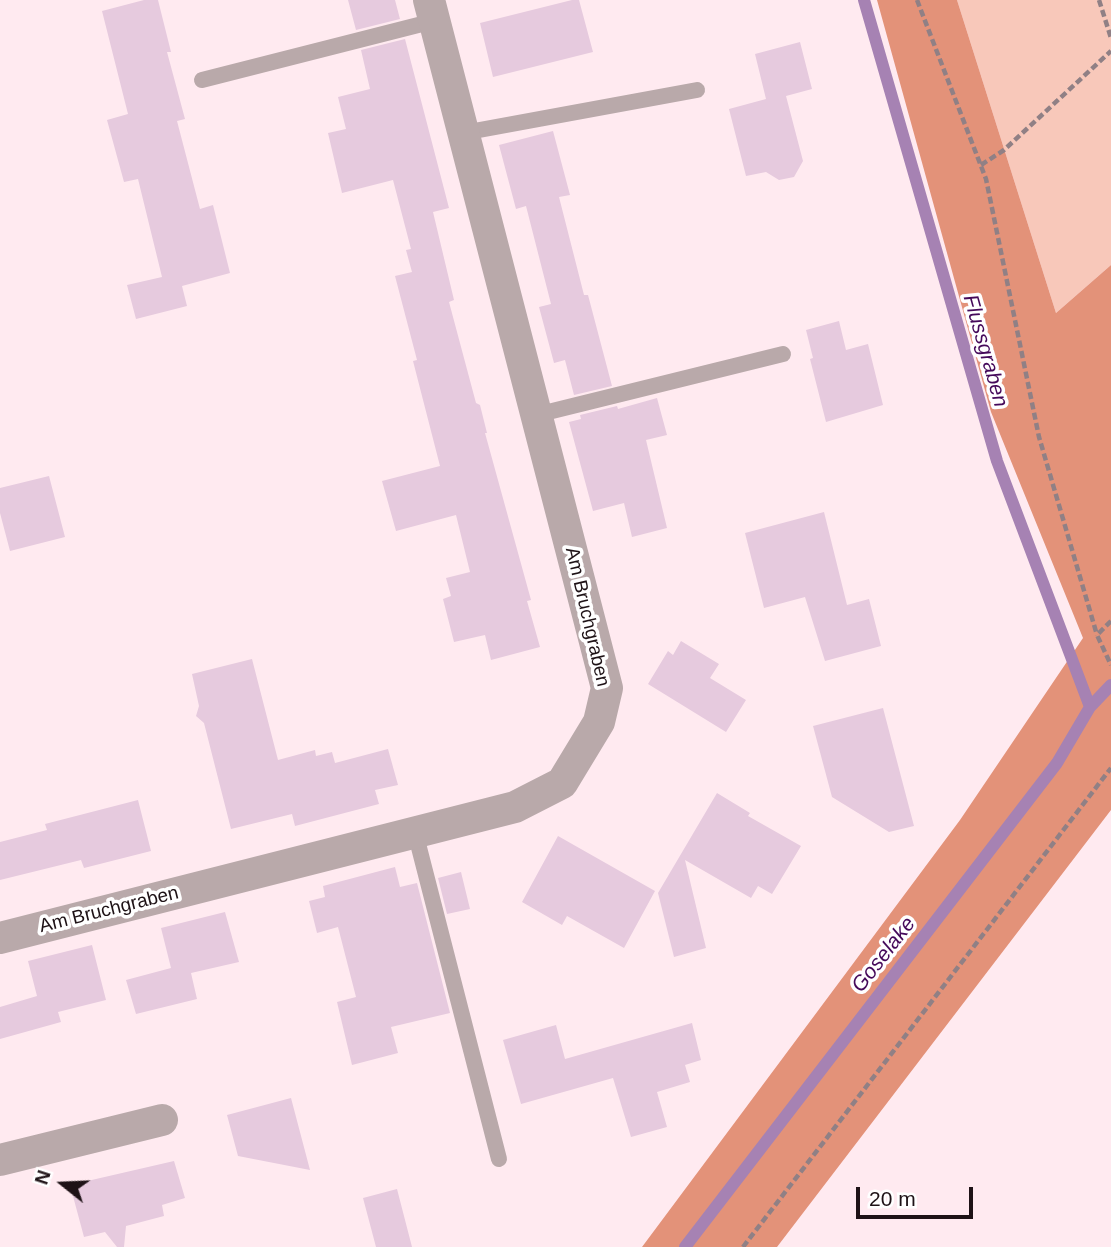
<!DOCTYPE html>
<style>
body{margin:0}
#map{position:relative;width:1111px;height:1247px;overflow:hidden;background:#ffeaf0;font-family:Helvetica,sans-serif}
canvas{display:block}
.north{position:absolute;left:28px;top:1149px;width:70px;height:70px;-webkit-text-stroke:5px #fff;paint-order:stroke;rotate:288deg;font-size:19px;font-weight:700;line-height:28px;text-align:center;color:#1e1216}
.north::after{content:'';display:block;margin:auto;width:24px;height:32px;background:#1e1216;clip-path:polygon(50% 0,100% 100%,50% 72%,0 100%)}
.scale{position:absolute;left:856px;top:1187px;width:117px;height:32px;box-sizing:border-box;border:4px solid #1e1216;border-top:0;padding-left:9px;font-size:21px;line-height:24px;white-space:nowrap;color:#1e1216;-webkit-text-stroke:5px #fff;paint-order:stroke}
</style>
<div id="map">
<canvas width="1111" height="1247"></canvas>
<div class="north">N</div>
<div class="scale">20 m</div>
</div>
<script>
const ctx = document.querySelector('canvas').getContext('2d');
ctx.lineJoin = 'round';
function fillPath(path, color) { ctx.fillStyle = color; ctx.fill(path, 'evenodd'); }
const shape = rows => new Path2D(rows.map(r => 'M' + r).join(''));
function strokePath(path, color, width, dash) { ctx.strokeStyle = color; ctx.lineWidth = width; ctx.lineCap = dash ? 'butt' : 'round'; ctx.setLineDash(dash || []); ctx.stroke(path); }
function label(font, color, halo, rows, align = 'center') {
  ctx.font = font + ' Helvetica,sans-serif'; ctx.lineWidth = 7; ctx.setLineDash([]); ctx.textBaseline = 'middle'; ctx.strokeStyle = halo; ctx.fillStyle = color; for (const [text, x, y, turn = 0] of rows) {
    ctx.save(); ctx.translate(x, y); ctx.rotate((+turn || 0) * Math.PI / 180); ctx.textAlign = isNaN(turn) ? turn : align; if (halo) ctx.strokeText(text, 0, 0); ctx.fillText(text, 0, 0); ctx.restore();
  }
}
const green = shape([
 [957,0,1111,0,1111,265,1056,313]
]);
const forest = shape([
 [877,0,957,0,1056,313,1111,265,1111,810,777,1247,642,1247,960,820,1083,638,991,412]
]);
const stream = shape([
 [864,0,997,461,1090,707],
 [685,1247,1057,763,1090,707,1111,685]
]);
const building = shape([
 [144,0,158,0,171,52,167,52,185,119,177,121,200,209,213,205,230,273,182,286,187,306,136,319,127,285,162,277,138,179,124,182,107,120,128,114,102,11],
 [348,0,395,0,400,19,356,30],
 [572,0,579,0,593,52,493,77,480,23],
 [405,39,449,208,433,212,454,300,449,302,476,403,480,405,487,433,485,433,531,600,527,601,540,647,491,660,485,635,454,642,443,599,451,596,446,578,470,572,456,515,396,531,382,481,440,466,413,361,417,360,395,276,412,272,406,250,411,249,393,180,342,193,328,133,346,129,338,97,370,89,361,50],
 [800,42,812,89,786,96,803,161,794,177,779,180,766,172,746,176,729,109,766,99,755,54],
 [553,131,570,195,559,197,584,295,588,295,612,386,574,395,565,360,554,363,539,307,551,304,526,206,516,209,499,145],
 [839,321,846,350,868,344,883,405,826,422,810,359,813,358,806,330],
 [657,398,667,435,646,440,667,528,632,537,624,503,593,511,569,422,581,419,580,415,617,406,618,409],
 [49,476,65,537,10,551,0,513,0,488],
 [824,512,847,605,869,599,881,646,825,661,805,597,764,608,745,533],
 [681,641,719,664,710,678,746,700,726,732,648,684,668,651,673,655],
 [252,659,278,760,315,750,316,756,332,752,335,763,388,749,398,785,375,790,379,804,295,826,292,814,231,829,204,723,196,716,199,706,192,674],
 [883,708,914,826,889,832,832,797,813,726],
 [717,793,750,813,748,816,801,846,772,894,758,886,751,898,685,860,706,948,674,957,658,893],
 [138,800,151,851,84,868,81,860,0,880,0,842,47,830,45,824],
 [558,836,655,891,624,948,567,916,562,925,522,902],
 [395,867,400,887,417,883,450,1013,391,1027,398,1053,352,1065,337,1002,356,997,338,927,317,933,309,901,325,897,323,886],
 [461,872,470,909,447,914,438,878],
 [225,912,239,962,191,973,197,999,136,1014,126,980,171,968,161,928],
 [92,945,106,1000,58,1012,61,1022,0,1039,0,1007,37,996,28,961],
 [692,1023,701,1060,685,1065,690,1082,657,1092,667,1127,631,1137,613,1078,521,1104,503,1040,556,1025,565,1059],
 [291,1098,310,1170,238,1156,227,1115],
 [174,1161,185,1198,162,1205,164,1216,126,1226,124,1247,117,1247,105,1232,84,1237,70,1185],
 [397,1189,412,1247,376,1247,363,1198]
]);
const path = shape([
 [917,0,986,179,1039,437,1097,635],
 [1099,0,1111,38],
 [981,165,1004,150,1111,51],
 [1111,621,1097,635,1111,665],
 [743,1247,1111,768]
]);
const service = shape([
 [202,80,434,21],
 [463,133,697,90],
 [536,415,783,354],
 [415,832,499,1159]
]);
const minor = shape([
 [0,938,515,807,562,783,599,722,607,688,429,0],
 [0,1160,162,1120]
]);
const streetNames = [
 ["Am Bruchgraben",587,617,77],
 ["Am Bruchgraben",109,910,-14]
];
const waterNames = [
 ["Flussgraben",985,351,74],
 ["Goselake",884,955,-52]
];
fillPath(green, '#f8c8ba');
fillPath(forest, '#e39279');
strokePath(stream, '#a682b3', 12);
fillPath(building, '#e6cade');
strokePath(path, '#908085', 4.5, [7, 3.5]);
strokePath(service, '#b9a9aa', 16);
strokePath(minor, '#b9a9aa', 32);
label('19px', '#1e1216', '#fff', streetNames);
label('italic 21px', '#45095a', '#fff', waterNames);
</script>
